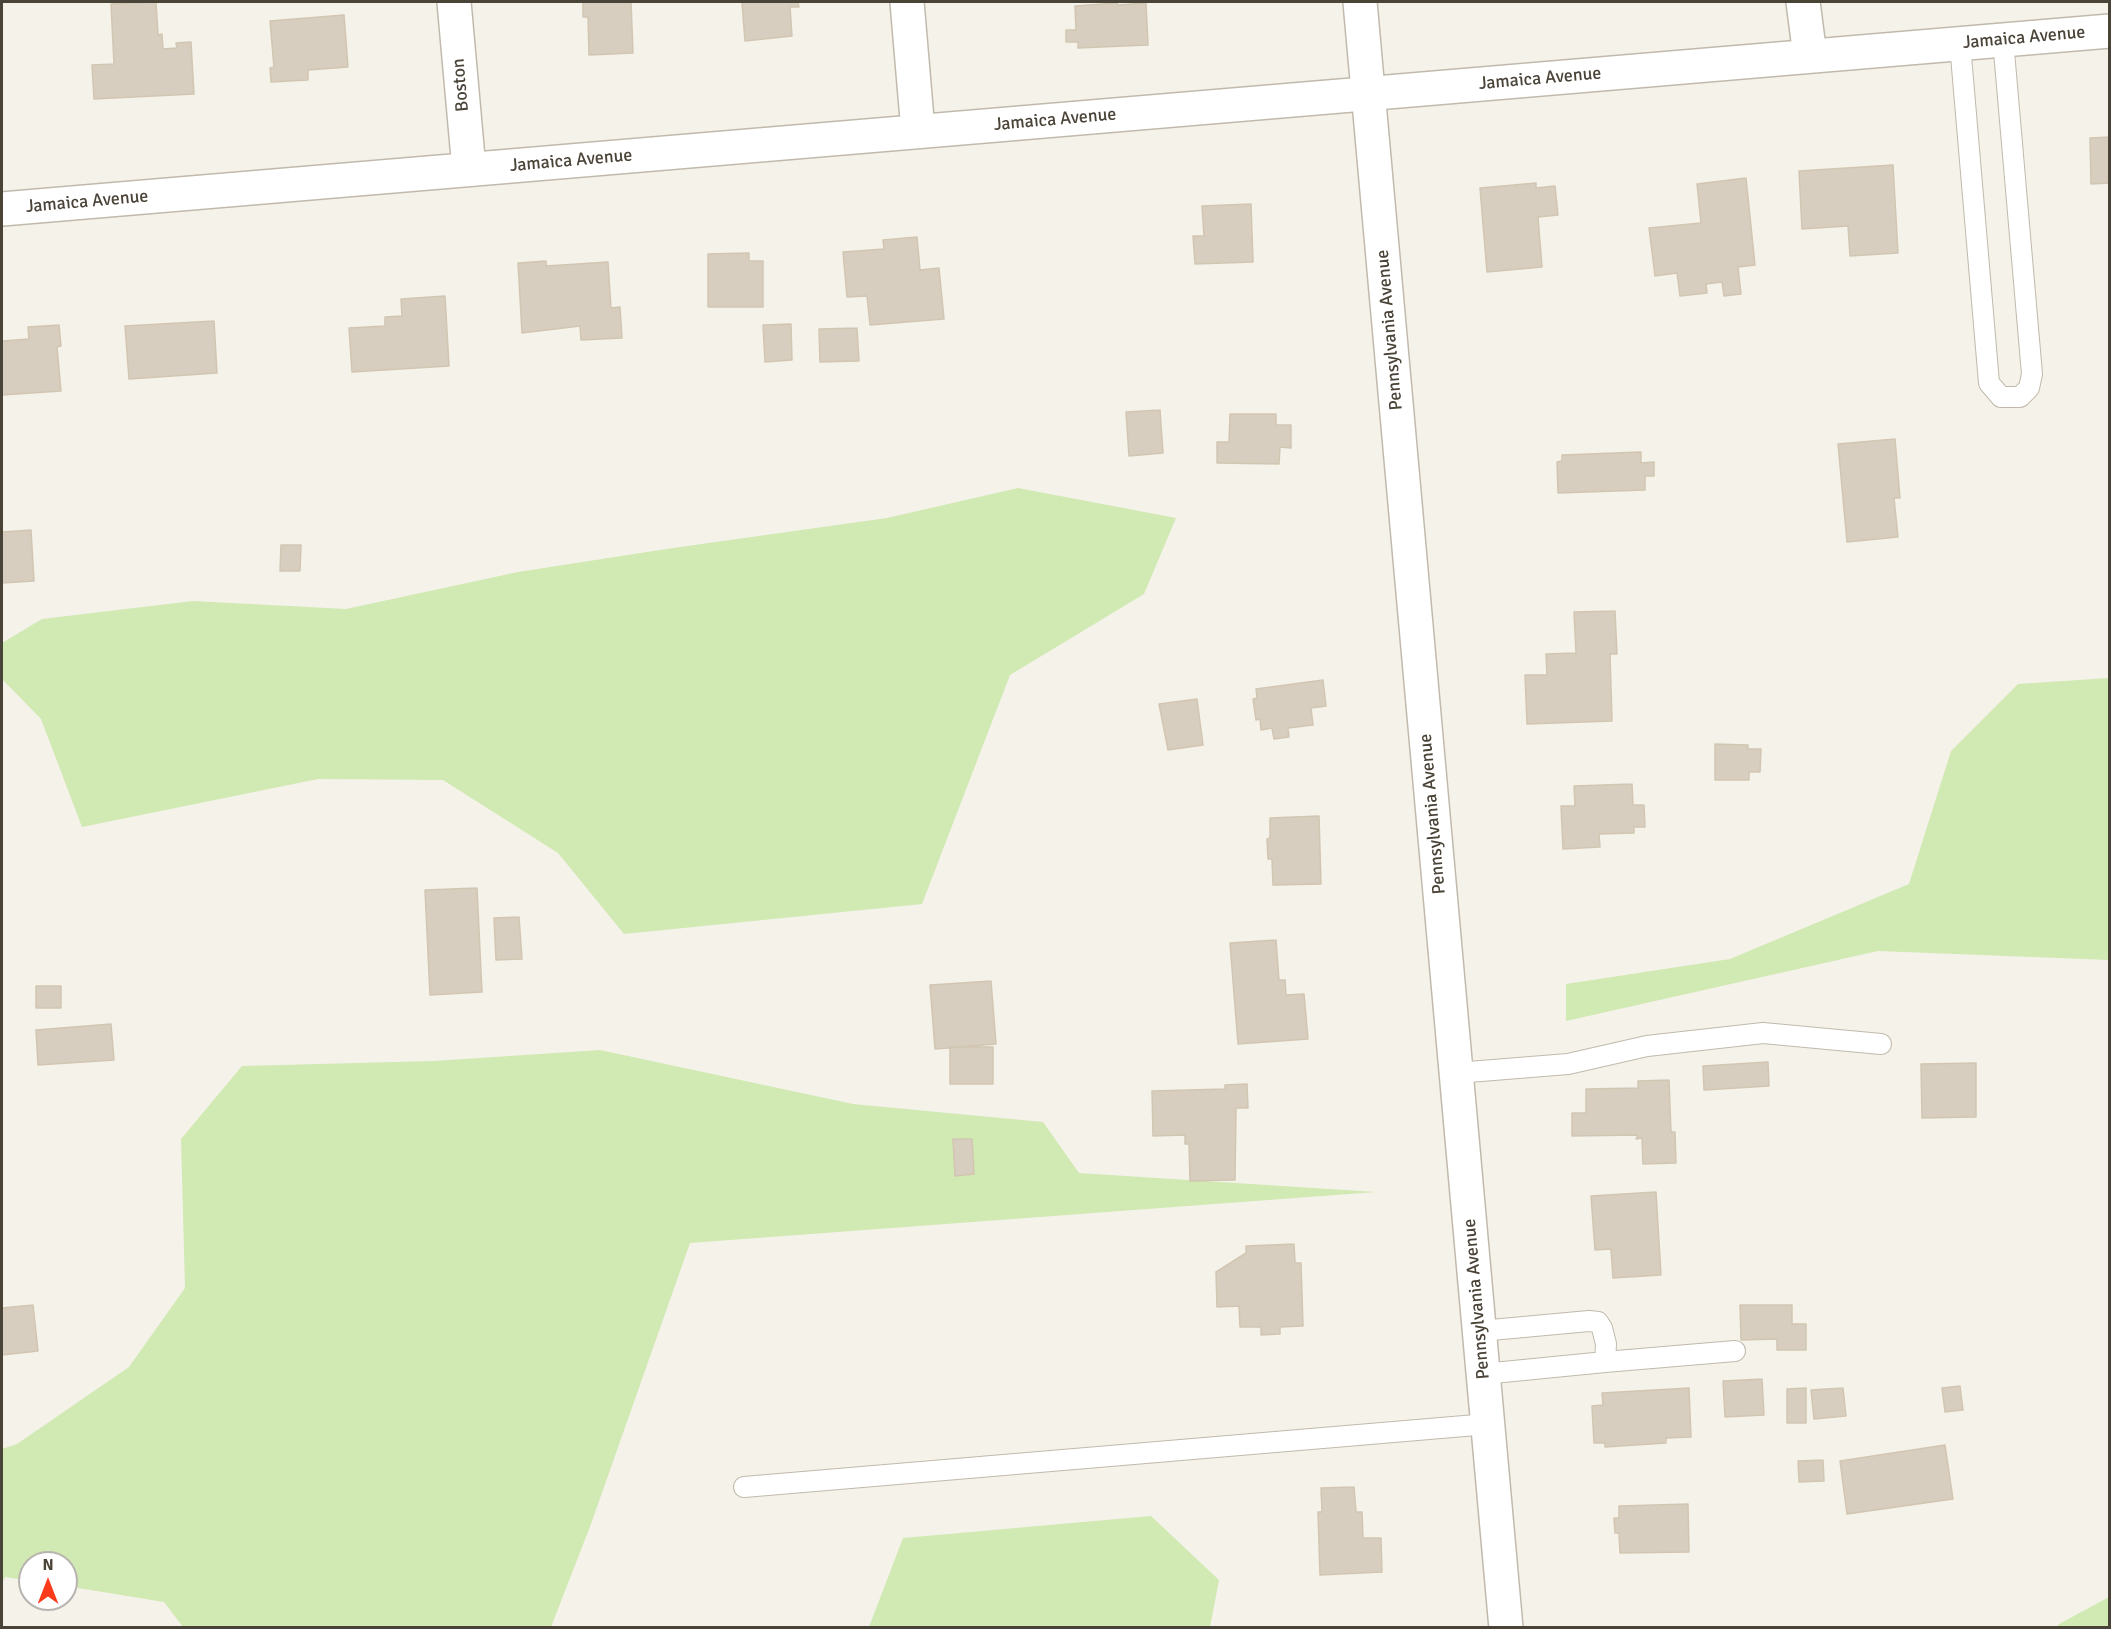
<!DOCTYPE html>
<style>
body{margin:0}
#map{position:relative;width:2111px;height:1629px;overflow:hidden;background:#f5f2ea;font-family:Signika,sans-serif}
canvas{display:block}
.frame{position:absolute;inset:0;border:3px solid #4a4338;pointer-events:none}
.north{position:absolute;left:18px;top:1551px;width:60px;height:60px;box-sizing:border-box;background:#fff;border:2px solid #b7b4af;border-radius:50%;rotate:0deg;font-size:16px;font-weight:700;line-height:24px;text-align:center;color:#4a4338}
.north::after{content:'';display:block;margin:auto;width:21px;height:27px;background:#fc3b1a;clip-path:polygon(50% 0,100% 100%,50% 72%,0 100%)}
</style>
<div id="map">
<canvas width="2111" height="1629"></canvas>
<div class="frame"></div>
<div class="north">N</div>
</div>
<script>
const ctx = document.querySelector('canvas').getContext('2d');
ctx.lineJoin = 'round';
function fillPath(path, color) { ctx.fillStyle = color; ctx.fill(path, 'evenodd'); }
const shape = rows => new Path2D(rows.map(r => 'M' + r).join(''));
function strokePath(path, color, width, dash) { ctx.strokeStyle = color; ctx.lineWidth = width; ctx.lineCap = dash ? 'butt' : 'round'; ctx.setLineDash(dash || []); ctx.stroke(path); }
function label(font, color, halo, rows, align = 'center') {
  ctx.font = font + ' Signika,sans-serif'; ctx.lineWidth = 4.5; ctx.setLineDash([]); ctx.textBaseline = 'middle'; ctx.strokeStyle = halo; ctx.fillStyle = color; for (const [text, x, y, turn = 0] of rows) {
    ctx.save(); ctx.translate(x, y); ctx.rotate((+turn || 0) * Math.PI / 180); ctx.textAlign = isNaN(turn) ? turn : align; if (halo) ctx.strokeText(text, 0, 0); ctx.fillText(text, 0, 0); ctx.restore();
  }
}
const green = shape([
 [1018,488,1176,518,1144,594,1010,675,922,904,624,934,558,853,443,780,318,779,82,827,41,719,2,679,2,643,42,619,193,601,346,609,518,572,673,548,887,518],
 [2109,678,2109,960,1878,951,1566,1021,1566,984,1730,959,1909,884,1951,751,2018,684],
 [600,1050,853,1104,1043,1122,1079,1173,1376,1192,690,1243,591,1524,551,1627,183,1627,164,1602,66,1586,66,1563,30,1563,30,1581,5,1577,2,1583,2,1449,17,1444,129,1367,185,1288,181,1139,242,1066,434,1061],
 [1151,1516,1219,1580,1210,1627,869,1627,903,1538],
 [2109,1597,2109,1627,2057,1627,2059,1624]
]);
const building = shape([
 [156,2,158,35,162,34,163,49,177,48,176,43,191,42,194,94,94,99,92,65,114,64,111,4,156,2],
 [583,2,631,2,633,53,589,55,588,17,583,17,583,2],
 [747,2,798,2,799,7,790,7,792,36,745,41,742,3,747,2],
 [1117,3,1118,5,1146,3,1148,45,1078,48,1078,42,1066,42,1066,30,1076,30,1075,6,1117,3],
 [344,15,348,67,308,70,308,80,271,82,270,68,274,67,270,21,344,15],
 [2110,137,2110,183,2091,184,2090,138,2110,137],
 [1893,165,1898,253,1850,256,1848,226,1802,229,1799,171,1893,165],
 [1746,178,1755,265,1738,267,1741,294,1724,296,1722,282,1706,284,1707,293,1680,296,1677,273,1655,276,1649,228,1701,223,1697,184,1746,178],
 [1536,183,1536,188,1555,186,1558,215,1538,217,1542,267,1487,272,1480,188,1536,183],
 [1251,204,1253,262,1195,264,1193,236,1204,236,1202,206,1251,204],
 [917,237,920,270,939,268,944,319,870,325,867,296,847,297,843,252,884,249,883,240,917,237],
 [749,253,749,261,763,261,763,307,708,307,708,254,749,253],
 [546,261,546,266,608,262,611,308,620,307,622,338,581,340,580,326,522,333,518,263,546,261],
 [445,296,449,366,352,372,349,328,385,326,385,317,402,316,401,299,445,296],
 [214,321,217,373,129,379,125,326,214,321],
 [791,324,792,360,765,362,763,325,791,324],
 [59,325,61,346,57,347,61,391,2,395,2,341,29,339,28,327,59,325],
 [857,328,859,361,820,362,819,329,857,328],
 [1160,410,1163,453,1129,456,1126,412,1160,410],
 [1230,414,1276,414,1276,425,1291,425,1291,448,1280,447,1279,464,1217,463,1217,442,1229,442,1230,414],
 [1895,439,1900,498,1894,498,1898,537,1847,542,1838,444,1895,439],
 [1641,452,1641,463,1654,462,1654,476,1645,476,1645,490,1558,493,1557,462,1562,461,1562,455,1641,452],
 [31,530,34,581,2,583,2,532,31,530],
 [281,545,301,545,300,571,280,571,281,545],
 [1615,611,1617,654,1610,654,1612,721,1527,724,1525,675,1547,675,1546,654,1576,653,1574,612,1615,611],
 [1323,680,1326,706,1311,708,1313,725,1288,728,1289,737,1274,739,1272,728,1261,730,1260,719,1256,720,1253,699,1257,698,1256,689,1323,680],
 [1197,699,1203,745,1168,750,1159,704,1197,699],
 [1715,744,1748,745,1748,749,1761,749,1760,772,1749,772,1749,780,1715,780,1715,744],
 [1632,784,1633,805,1644,805,1645,827,1634,827,1634,833,1599,834,1600,847,1563,849,1561,806,1575,806,1574,786,1632,784],
 [1319,816,1321,884,1273,885,1272,859,1268,859,1267,839,1270,838,1270,818,1319,816],
 [477,888,482,992,430,995,425,890,477,888],
 [519,917,522,959,496,960,494,918,519,917],
 [1276,940,1279,980,1285,980,1286,995,1304,994,1308,1039,1238,1044,1230,943,1276,940],
 [991,981,996,1044,935,1049,930,985,991,981],
 [36,986,61,986,61,1008,36,1008,36,986],
 [111,1024,114,1060,38,1065,36,1030,111,1024],
 [950,1047,993,1047,993,1084,950,1084,950,1047],
 [1768,1062,1769,1086,1704,1090,1703,1066,1768,1062],
 [1976,1063,1976,1117,1922,1118,1921,1064,1976,1063],
 [1669,1080,1671,1132,1675,1132,1676,1163,1643,1164,1642,1138,1636,1139,1638,1135,1572,1136,1572,1113,1586,1113,1586,1089,1638,1088,1638,1081,1669,1080],
 [1247,1084,1248,1108,1236,1108,1235,1180,1190,1181,1189,1144,1185,1144,1185,1135,1153,1136,1152,1091,1225,1089,1225,1085,1247,1084],
 [953,1139,972,1139,974,1174,955,1176,953,1139],
 [1656,1192,1661,1275,1613,1278,1611,1249,1595,1250,1591,1196,1656,1192],
 [1294,1244,1295,1263,1301,1263,1303,1326,1280,1327,1280,1334,1261,1335,1261,1327,1240,1327,1239,1306,1217,1307,1216,1272,1246,1253,1246,1246,1294,1244],
 [33,1305,38,1351,2,1355,2,1308,33,1305],
 [1740,1305,1792,1305,1792,1324,1806,1324,1806,1350,1777,1350,1777,1339,1741,1340,1740,1305],
 [1762,1379,1764,1415,1725,1417,1723,1381,1762,1379],
 [1960,1386,1963,1410,1945,1412,1942,1388,1960,1386],
 [1689,1388,1691,1437,1666,1438,1666,1443,1605,1447,1605,1443,1594,1443,1592,1406,1603,1405,1602,1393,1689,1388],
 [1806,1388,1806,1423,1787,1423,1787,1389,1806,1388],
 [1843,1388,1846,1416,1814,1419,1811,1390,1843,1388],
 [1945,1445,1953,1499,1847,1514,1840,1461,1945,1445],
 [1823,1460,1824,1481,1799,1482,1798,1461,1823,1460],
 [1354,1487,1356,1512,1362,1512,1363,1538,1381,1538,1382,1572,1320,1575,1318,1512,1322,1512,1321,1488,1354,1487],
 [1688,1504,1689,1552,1620,1553,1619,1533,1615,1533,1614,1518,1619,1518,1619,1506,1688,1504]
]);
const lane = shape([
 [1960,44,1989,383,2001,397,2020,397,2029,388,2032,374,2003,40],
 [1456,1073,1568,1064,1647,1046,1763,1033,1881,1044],
 [1480,1331,1589,1321,1598,1322,1602,1328,1606,1344,1605,1362,1483,1374],
 [1605,1362,1735,1351],
 [744,1487,1488,1424]
]);
const street = shape([
 [454,2,469,169],
 [907,2,918,131],
 [1360,2,1506,1628],
 [1803,2,1810,56],
 [2,209,2110,31]
]);
const streetNames = [
 ["Jamaica Avenue",2024,38,-5],
 ["Jamaica Avenue",1540,79,-5],
 ["Boston",461,85,-95],
 ["Jamaica Avenue",1055,120,-5],
 ["Jamaica Avenue",571,161,-5],
 ["Jamaica Avenue",87,202,-5],
 ["Pennsylvania Avenue",1390,330,-95],
 ["Pennsylvania Avenue",1433,814,-95],
 ["Pennsylvania Avenue",1477,1299,-95]
];
fillPath(green, '#d1e9b3');
fillPath(building, '#d7cebf');
strokePath(building, '#d2c6b2', 1.5);
strokePath(lane, '#c1baac', 22);
strokePath(street, '#c1baac', 36);
strokePath(lane, '#fff', 20);
strokePath(street, '#fff', 33);
label('18px', '#4a4338', '#fff', streetNames);
</script>
